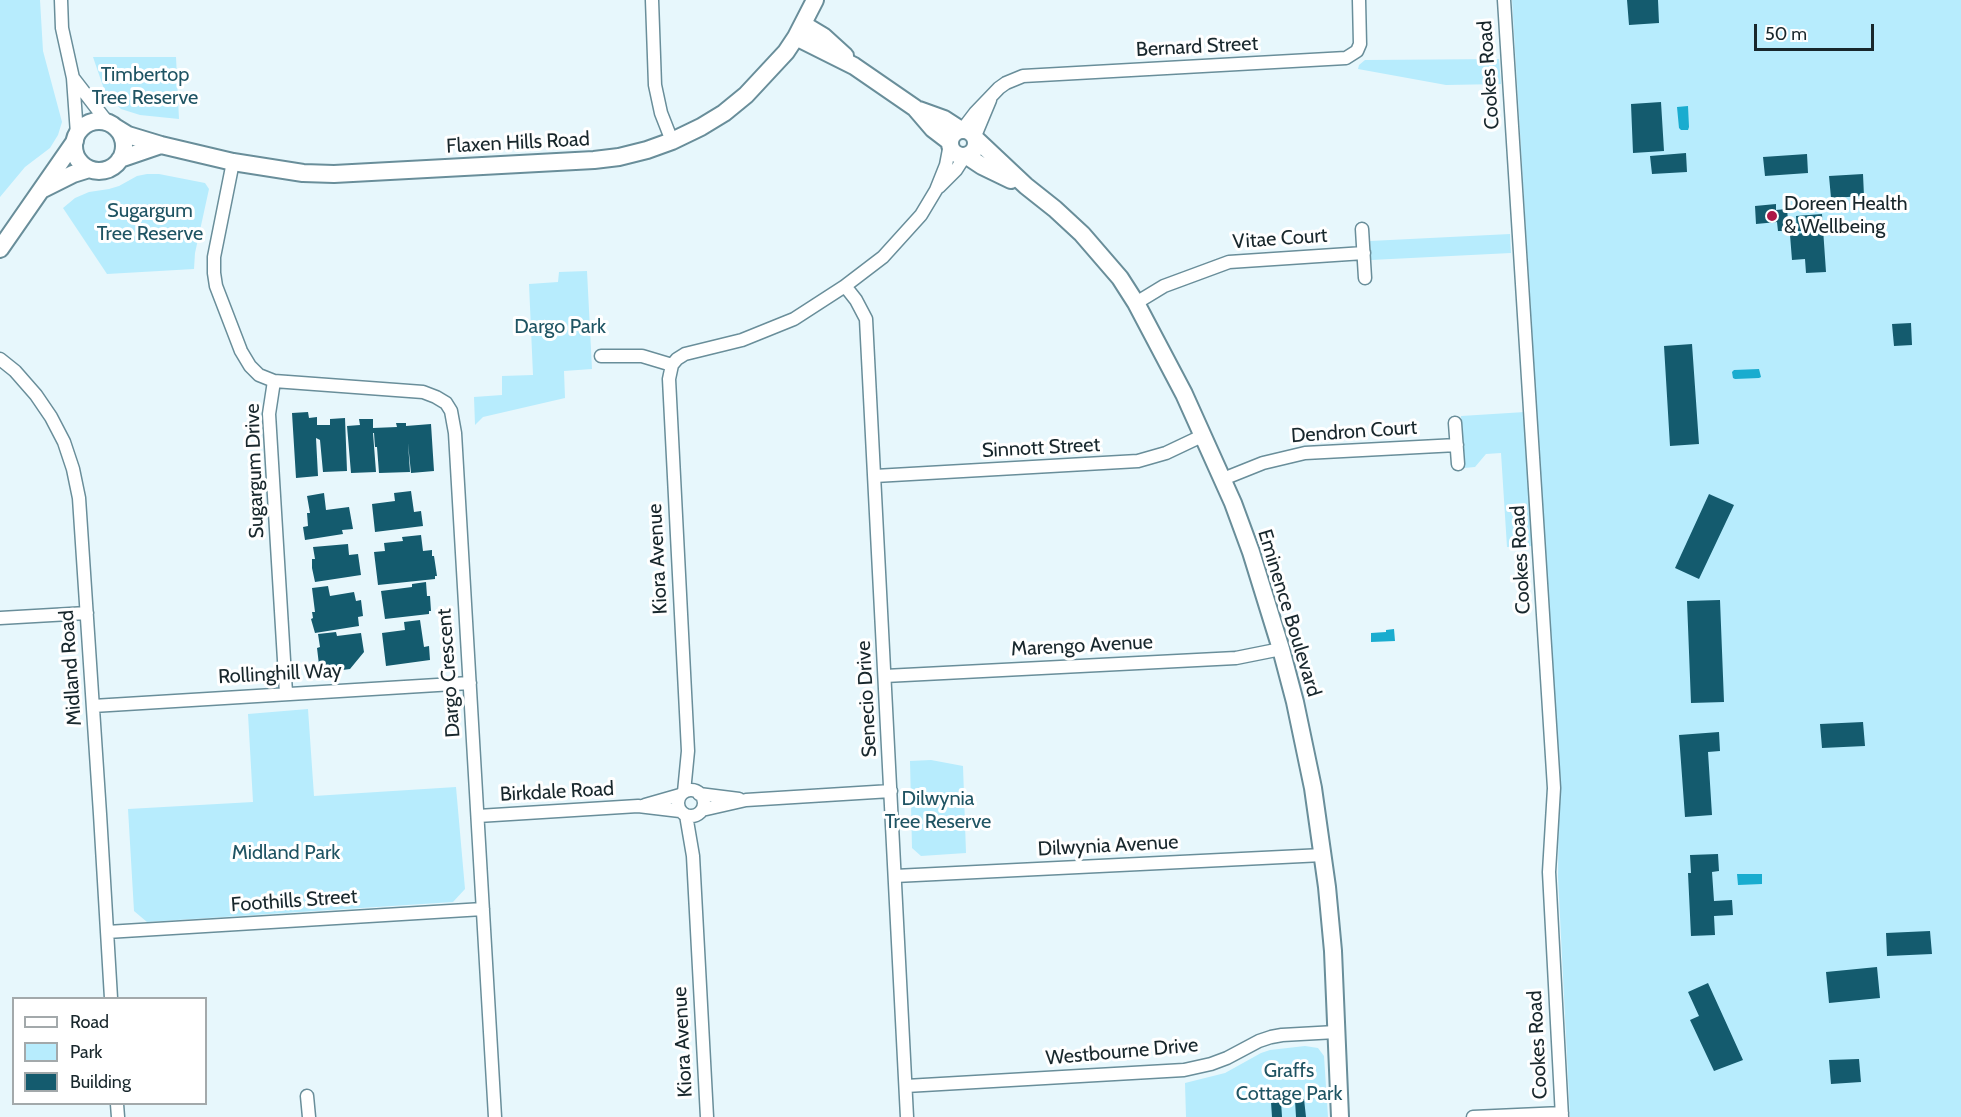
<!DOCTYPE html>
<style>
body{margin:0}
#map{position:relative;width:1961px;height:1117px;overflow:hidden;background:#e7f7fc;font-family:Cabin,sans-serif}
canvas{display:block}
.legend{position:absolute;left:12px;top:997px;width:195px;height:108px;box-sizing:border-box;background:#fff;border:2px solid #a3a9ab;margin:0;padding:8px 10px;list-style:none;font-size:18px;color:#18272c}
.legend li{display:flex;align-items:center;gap:12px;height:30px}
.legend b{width:30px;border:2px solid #a3a9ab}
.scale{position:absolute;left:1754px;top:24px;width:120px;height:27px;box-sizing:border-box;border:3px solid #18272c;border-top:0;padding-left:8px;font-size:18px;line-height:21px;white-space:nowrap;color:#18272c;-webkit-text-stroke:4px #fff;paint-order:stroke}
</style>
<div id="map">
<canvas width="1961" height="1117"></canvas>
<ul class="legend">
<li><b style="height:8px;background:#fff"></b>Road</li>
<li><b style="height:16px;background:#b7ecfd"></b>Park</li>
<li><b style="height:16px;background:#145b6e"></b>Building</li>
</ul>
<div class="scale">50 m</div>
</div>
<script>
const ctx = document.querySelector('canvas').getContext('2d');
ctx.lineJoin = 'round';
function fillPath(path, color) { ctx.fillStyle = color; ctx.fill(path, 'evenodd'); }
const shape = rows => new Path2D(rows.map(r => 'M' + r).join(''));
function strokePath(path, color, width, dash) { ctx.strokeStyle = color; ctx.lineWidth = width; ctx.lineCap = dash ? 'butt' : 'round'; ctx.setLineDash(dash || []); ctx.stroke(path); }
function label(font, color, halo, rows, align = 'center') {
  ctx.font = font + ' Cabin,sans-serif'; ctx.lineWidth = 6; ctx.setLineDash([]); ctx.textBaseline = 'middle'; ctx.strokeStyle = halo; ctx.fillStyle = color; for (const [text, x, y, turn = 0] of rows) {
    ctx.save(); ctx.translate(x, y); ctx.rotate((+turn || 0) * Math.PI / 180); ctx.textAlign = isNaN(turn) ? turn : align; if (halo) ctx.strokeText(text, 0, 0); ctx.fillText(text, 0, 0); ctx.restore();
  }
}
const green = shape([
 [0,0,40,0,43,51,62,122,58,135,50,148,25,167,0,197],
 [1512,0,1961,0,1961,1117,1570,1117,1558,877,1559,778],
 [93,57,176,57,179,119,140,115,121,109,111,99,104,89],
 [1499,59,1501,84,1446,85,1358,69,1359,65,1365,60],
 [147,174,159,174,205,183,209,189,195,253,194,269,107,274,63,208,75,198,89,192,109,189,119,186,137,176],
 [1510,234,1511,253,1371,260,1370,241],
 [587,271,592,369,564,371,565,398,483,417,475,425,474,397,502,395,502,376,533,375,529,284,558,282,559,272],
 [1525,412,1533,546,1507,547,1501,453,1486,454,1475,467,1464,468,1461,416],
 [308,709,314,796,456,787,465,889,453,902,147,922,134,911,128,809,253,802,248,714],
 [931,760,963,766,966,853,921,856,912,848,910,761],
 [1305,1046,1318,1048,1324,1056,1328,1117,1186,1117,1185,1083,1225,1073,1261,1053,1270,1050]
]);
const water = shape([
 [1688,106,1689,127,1688,130,1681,130,1679,128,1677,107],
 [1759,369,1761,377,1759,378,1735,379,1733,378,1732,372,1734,370],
 [1394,629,1395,641,1371,642,1371,633,1386,632,1386,630],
 [1737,874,1762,874,1762,884,1738,885]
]);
const building = shape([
 [1627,0,1658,0,1659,23,1629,25],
 [1661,102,1664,151,1633,153,1631,104],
 [1686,153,1687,172,1652,174,1650,156],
 [1807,154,1808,173,1765,176,1763,157],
 [1863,174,1864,196,1831,198,1829,176],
 [1776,204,1776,210,1787,209,1789,231,1778,231,1777,222,1756,224,1755,206],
 [1822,214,1826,272,1806,273,1805,259,1792,260,1790,235,1803,233,1803,231,1797,231,1796,216],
 [1911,323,1912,345,1894,346,1892,324],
 [1692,344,1699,444,1670,446,1664,346],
 [308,412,309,418,317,417,317,425,330,425,330,419,345,418,347,471,323,472,320,440,316,438,318,476,296,478,292,413],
 [359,419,373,419,373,428,397,427,396,423,406,423,406,426,431,424,434,471,411,473,408,443,410,472,379,473,377,447,375,447,374,433,373,433,376,472,351,473,347,426,360,425],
 [411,491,414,512,421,511,423,526,375,532,372,504,395,501,394,493],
 [324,493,326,510,349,507,353,529,342,530,343,534,305,540,303,527,308,526,307,513,310,513,307,496],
 [1709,494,1734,505,1699,579,1675,568],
 [421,535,423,551,432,550,432,556,434,556,437,576,435,576,435,579,378,585,374,552,385,551,384,543,403,541,402,537],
 [348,544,349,555,358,554,361,575,315,582,312,568,312,559,315,559,313,547],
 [426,582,427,596,430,596,431,611,429,611,429,614,385,619,381,591,412,587,412,584],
 [328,586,330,596,354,592,356,601,361,600,363,616,358,617,359,626,315,633,311,619,313,618,312,612,315,612,312,588],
 [1720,600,1724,702,1691,703,1687,601],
 [420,620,424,647,429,646,430,660,386,666,382,633,405,630,404,622],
 [336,632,337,636,361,633,364,652,350,669,320,673,317,648,320,647,318,634],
 [1863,722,1865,746,1822,748,1820,724],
 [1719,732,1720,751,1708,752,1712,815,1685,817,1679,735],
 [1718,854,1719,871,1712,872,1714,901,1732,900,1733,915,1714,916,1715,935,1691,936,1688,873,1691,873,1690,855],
 [1930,931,1932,954,1887,956,1886,933],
 [1877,967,1880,998,1829,1003,1826,972],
 [1708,983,1743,1060,1714,1071,1690,1020,1699,1016,1688,992],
 [1859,1059,1861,1082,1831,1084,1829,1060],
 [1304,1099,1306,1117,1296,1117,1295,1100],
 [1281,1101,1282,1117,1272,1117,1271,1102]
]);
const minor = shape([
 [61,0,62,28,73,78,77,134],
 [652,0,655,85,661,113,672,141],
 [1504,0,1554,788,1549,872,1562,1117],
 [74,79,108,123],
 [962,130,975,113,999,88,1006,83,1023,76,1346,58,1357,51,1360,44,1359,0],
 [975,136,990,100],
 [233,162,214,257,214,273,216,286,241,351,250,366,259,375,274,381,269,414,286,693],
 [939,187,956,170,965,156],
 [1362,229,1365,278],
 [845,286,856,300,866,319,907,1117],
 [1136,303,1164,286,1229,262,1364,253],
 [601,356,642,356,672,365],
 [0,359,15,371,36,395,51,417,64,442,73,469,79,498,100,814,111,998],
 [274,381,423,392,436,397,446,403,451,411,455,433,495,1117],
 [1455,423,1458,464],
 [875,476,1138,461,1166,453,1204,435],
 [1223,479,1263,463,1305,453,1457,445],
 [0,618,87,613],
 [885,676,1236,658,1281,649],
 [93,706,470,683],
 '678 803a13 13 0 1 1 26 0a13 13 0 1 1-26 0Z',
 [684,792,688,751,669,379,672,365,677,359,685,354,742,340,794,319,845,286,883,257,921,215,936,190,946,165,950,144],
 [699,794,739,799],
 [645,805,680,795],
 [702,810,746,800,891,791],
 [686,815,693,856,707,1117],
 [478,816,638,806,680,811],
 [895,876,1323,855],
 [107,932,483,909],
 [906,1086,1184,1070,1211,1064,1227,1058,1259,1041,1271,1037,1282,1035,1336,1032],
 [307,1096,309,1117],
 [117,1104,118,1117],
 [1473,1117,1562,1113]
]);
const tertiary = shape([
 [803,24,823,36,845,56],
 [796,37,854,66,915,108,933,129,950,142],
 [919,110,944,119,961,130],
 '74 146a25 25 0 1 1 50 0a25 25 0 1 1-50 0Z',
 [115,127,128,135,161,145,233,162,303,173,334,174,594,160,619,157,647,150,672,141,701,127,724,113,746,95,786,52,796,37,815,0],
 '950 143a13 13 0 1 1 26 0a13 13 0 1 1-26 0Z',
 [976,139,1026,186,1055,209,1082,234,1120,278,1136,303,1184,394,1233,503,1251,552,1281,649,1295,702,1313,788,1327,887,1333,951,1340,1117],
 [967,156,982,166,1011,180],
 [120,159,161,145],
 [43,189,73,174,89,169],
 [0,249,75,141]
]);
const markers = [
 [1772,216,6,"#ac1947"]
];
const streetNames = [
 ["Bernard Street",1197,47,-3],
 ["Cookes Road",1489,75,-94],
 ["Flaxen Hills Road",518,143,-3],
 ["Vitae Court",1280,239,-4],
 ["Dendron Court",1354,432,-4],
 ["Sinnott Street",1041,448,-3],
 ["Sugargum Drive",255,471,-92],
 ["Kiora Avenue",658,559,-93],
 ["Cookes Road",1521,560,-93],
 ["Eminence Boulevard",1289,613,73],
 ["Marengo Avenue",1082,646,-3],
 ["Midland Road",71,668,-94],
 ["Dargo Crescent",449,673,-94],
 ["Rollinghill Way",280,674,-3],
 ["Senecio Drive",867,699,-93],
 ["Birkdale Road",557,792,-3],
 ["Dilwynia Avenue",1108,846,-3],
 ["Foothills Street",294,901,-4],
 ["Kiora Avenue",683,1042,-93],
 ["Cookes Road",1538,1045,-93],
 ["Westbourne Drive",1122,1052,-5]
];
const parkNames = [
 ["Timbertop",145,75],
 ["Tree Reserve",145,98],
 ["Sugargum",150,211],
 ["Tree Reserve",150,234],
 ["Dargo Park",560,327],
 ["Dilwynia",938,799],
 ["Tree Reserve",938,822],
 ["Midland Park",286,853],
 ["Graffs",1289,1071],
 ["Cottage Park",1289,1094]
];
const poiNames = [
 ["Doreen Health",1784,204],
 ["& Wellbeing",1784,227]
];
fillPath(green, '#b7ecfd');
fillPath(water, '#19accf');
fillPath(building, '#145b6e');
strokePath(minor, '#698e9a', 15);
strokePath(tertiary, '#698e9a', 20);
strokePath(minor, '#fff', 12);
strokePath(tertiary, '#fff', 16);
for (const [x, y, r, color] of markers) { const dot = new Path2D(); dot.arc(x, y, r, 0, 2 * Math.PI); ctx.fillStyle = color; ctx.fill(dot); strokePath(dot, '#fff', 2); }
label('20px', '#18272c', '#fff', streetNames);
label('20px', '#1f5463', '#fff', parkNames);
label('20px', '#18272c', '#fff', poiNames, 'left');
</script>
